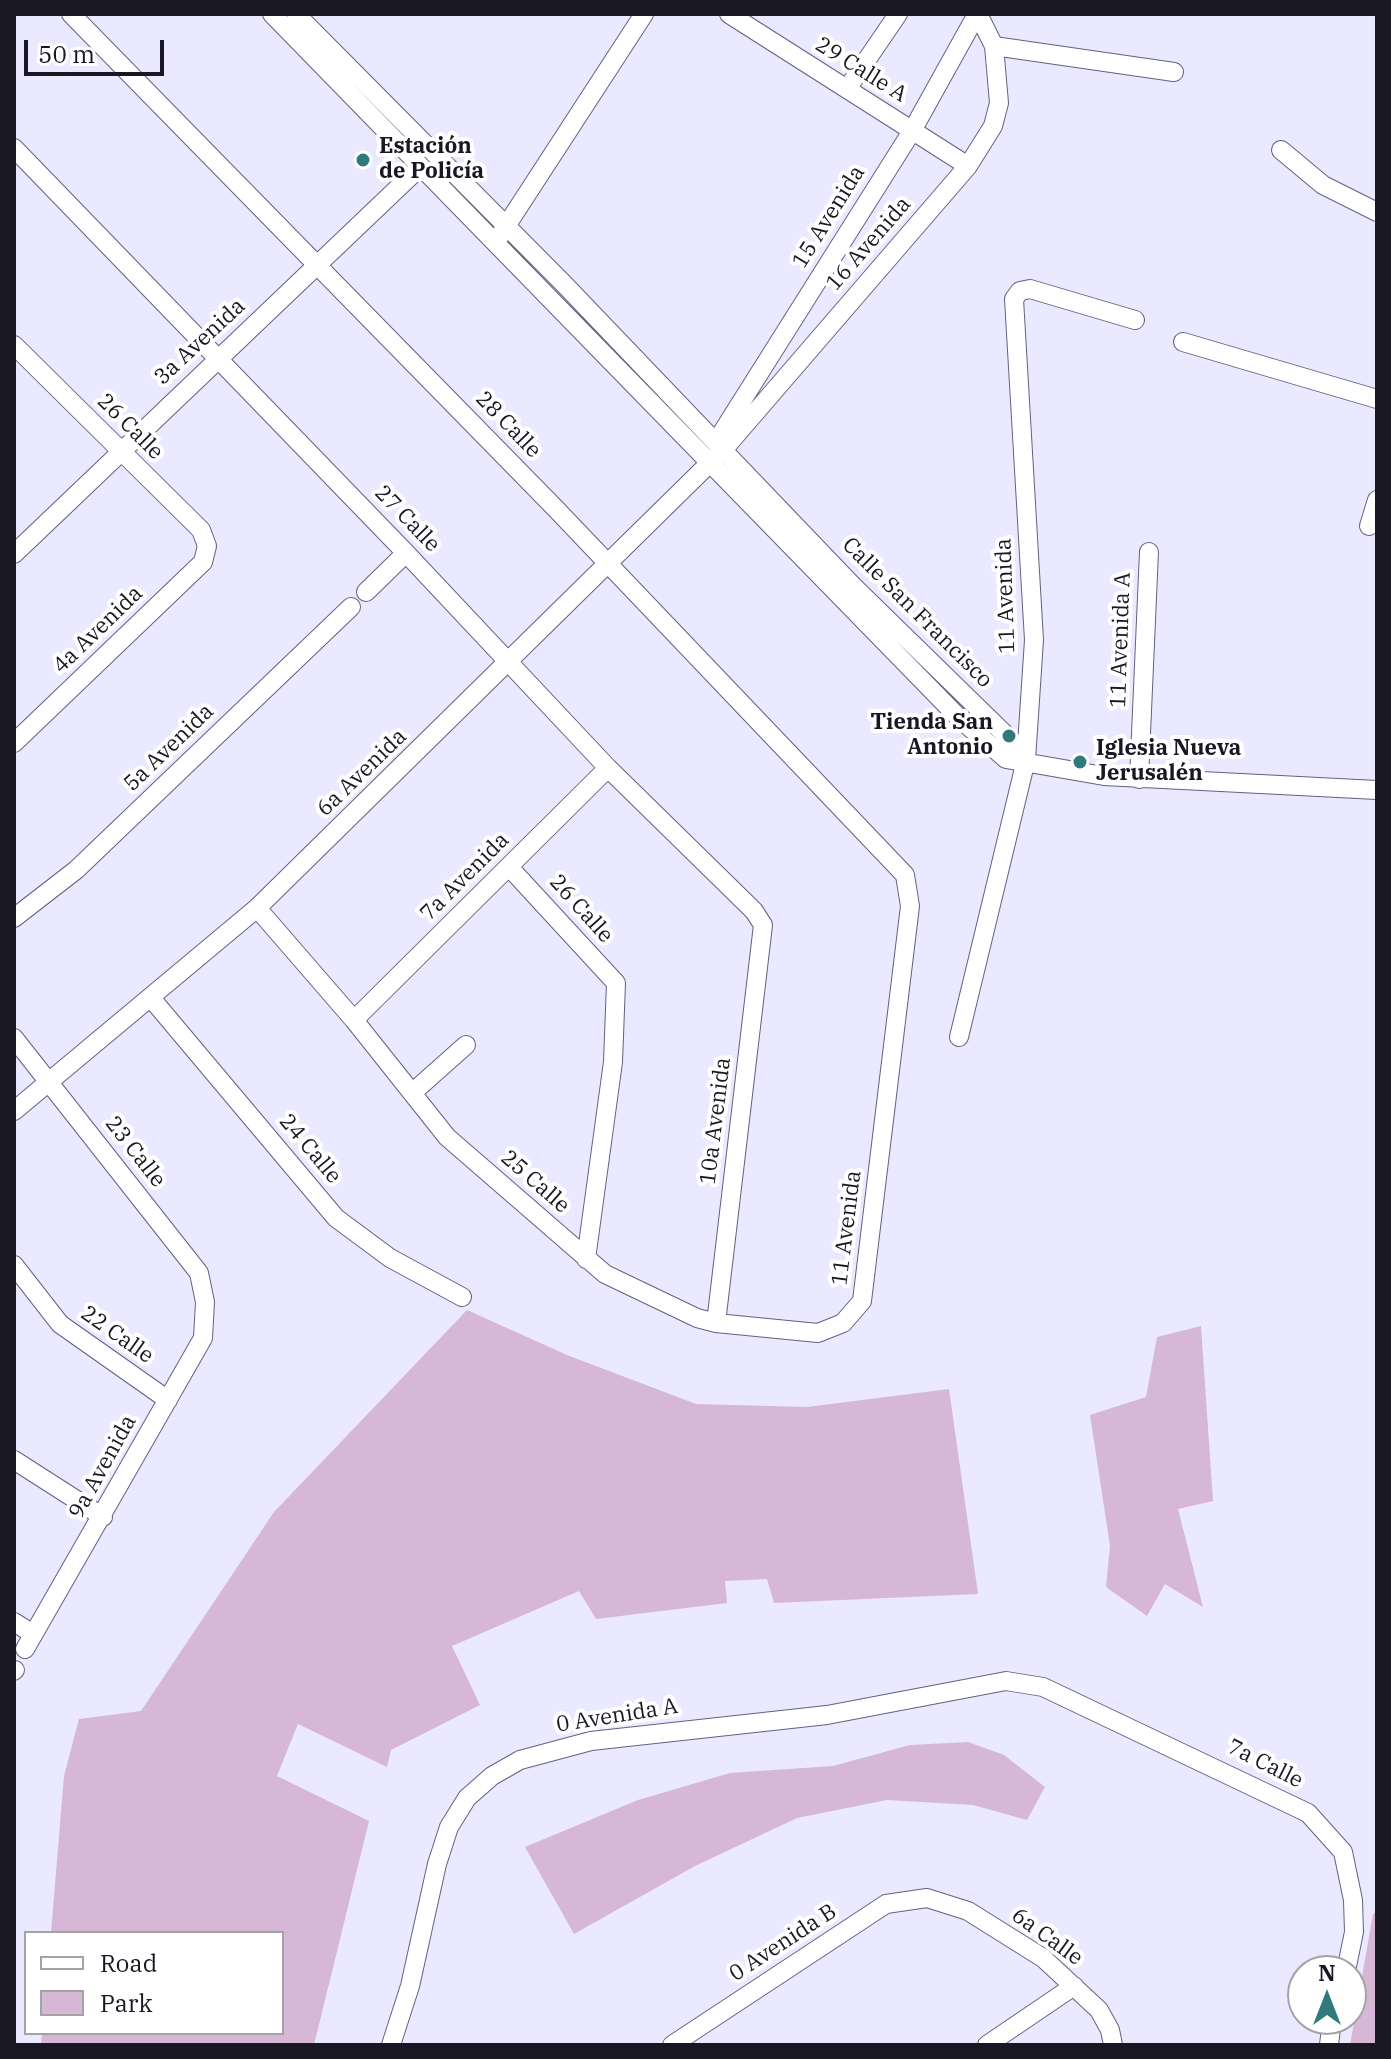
<!DOCTYPE html>
<meta charset="utf-8">
<style>
body{margin:0}
#map{position:relative;width:1391px;height:2059px;overflow:hidden;background:#eae9ff;font-family:"IBM Plex Serif",serif}
canvas{display:block}
.frame{position:absolute;inset:0;border:16px solid #181723;pointer-events:none}
.legend{position:absolute;left:24px;top:1931px;width:260px;height:104px;box-sizing:border-box;background:#fff;border:2px solid #a3a2a7;margin:0;padding:10px 14px;list-style:none;font-size:24px;color:#181723}
.legend li{display:flex;align-items:center;gap:16px;height:40px}
.legend b{width:40px;border:2px solid #a3a2a7}
.north{position:absolute;left:1287px;top:1955px;width:80px;height:80px;box-sizing:border-box;background:#fff;border:2px solid #a3a2a7;border-radius:50%;rotate:0deg;font-size:22px;font-weight:700;line-height:32px;text-align:center;color:#181723}
.north::after{content:'';display:block;margin:auto;width:28px;height:36px;background:#317a7c;clip-path:polygon(50% 0,100% 100%,50% 72%,0 100%)}
.scale{position:absolute;left:24px;top:40px;width:140px;height:36px;box-sizing:border-box;border:4px solid #181723;border-top:0;padding-left:10px;font-size:24px;line-height:28px;white-space:nowrap;color:#181723;-webkit-text-stroke:6px #fff;paint-order:stroke}
</style>
<div id="map">
<canvas width="1391" height="2059"></canvas>
<div class="frame"></div>
<ul class="legend">
<li><b style="height:10px;background:#fff"></b>Road</li>
<li><b style="height:22px;background:#d6b8d6"></b>Park</li>
</ul>
<div class="north">N</div>
<div class="scale">50 m</div>
</div>
<script>
const ctx = document.querySelector('canvas').getContext('2d');
ctx.lineJoin = 'round';
function fillPath(path, color) { ctx.fillStyle = color; ctx.fill(path, 'evenodd'); }
const shape = rows => new Path2D(rows.map(r => 'M' + r).join(''));
function strokePath(path, color, width, dash) { ctx.strokeStyle = color; ctx.lineWidth = width; ctx.lineCap = dash ? 'butt' : 'round'; ctx.setLineDash(dash || []); ctx.stroke(path); }
function label(font, color, halo, rows, align = 'center') {
  ctx.font = font + ' "IBM Plex Serif",serif'; ctx.lineWidth = 8; ctx.setLineDash([]); ctx.textBaseline = 'middle'; ctx.strokeStyle = halo; ctx.fillStyle = color; for (const [text, x, y, turn = 0] of rows) {
    ctx.save(); ctx.translate(x, y); ctx.rotate((+turn || 0) * Math.PI / 180); ctx.textAlign = isNaN(turn) ? turn : align; if (halo) ctx.strokeText(text, 0, 0); ctx.fillText(text, 0, 0); ctx.restore();
  }
}
const green = shape([
 [467,1310,567,1355,696,1404,807,1407,949,1389,978,1594,774,1603,767,1579,725,1581,727,1603,596,1619,579,1591,452,1646,480,1705,391,1750,387,1767,298,1724,277,1776,369,1821,314,2045,41,2045,42,2033,282,2033,282,1933,51,1933,64,1776,79,1719,141,1711,274,1512],
 [1201,1326,1213,1501,1178,1509,1203,1607,1165,1584,1147,1616,1106,1587,1110,1546,1090,1415,1146,1397,1157,1337],
 [968,1742,1004,1755,1045,1787,1027,1820,973,1805,887,1800,797,1818,695,1866,574,1934,525,1847,638,1800,730,1773,833,1766,910,1745],
 [1377,1911,1377,2045,1350,2045,1373,1914]
]);
const minor = shape([
 [71,14,556,509,905,875,910,906,862,1301,843,1323,818,1333,716,1323,697,1318,605,1274,447,1137,354,1020,257,908],
 [272,14,959,718,1006,759,1104,776,1377,790],
 [296,14,564,284,853,586,1018,747,1026,760],
 [729,14,968,166],
 [994,46,1174,72],
 [847,89,898,14],
 [14,148,406,553,608,768,754,911,763,925,716,1323],
 [1281,150,1323,185,1377,212],
 [499,237,644,14],
 [1183,342,1377,399],
 [14,345,201,530,207,546,203,562,14,743],
 [716,442,912,131,977,14],
 [1369,526,1377,500],
 [14,554,420,167],
 [366,592,406,553],
 [1139,779,1149,552],
 [510,868,616,983,613,1062,586,1259],
 [14,918,76,870,351,607],
 [151,998,336,1218,390,1258,462,1297],
 [354,1020,608,768],
 [959,1037,1026,760,1034,640,1014,299,1020,291,1030,289,1135,320],
 [14,1038,199,1273,205,1302,203,1338,25,1649],
 [412,1093,466,1045],
 [14,1111,257,908,723,450,968,166,993,126,999,103,994,46,978,14],
 [14,1265,60,1324,168,1400],
 [14,1460,103,1517],
 [14,1622,33,1634],
 [14,1671,15,1670],
 [391,2045,410,1986,437,1864,449,1827,467,1798,492,1776,520,1760,591,1741,827,1715,1006,1681,1043,1687,1308,1813,1343,1852,1353,1900,1354,1932,1346,1971],
 [672,2045,886,1904,927,1898,968,1911,1043,1958,1099,2010,1110,2030,1113,2045],
 [987,2045,1074,1986],
 [1329,2045,1332,2019]
]);
const markers = [
 [363,160,8,"#317a7c"],
 [1009,736,8,"#317a7c"],
 [1080,762,8,"#317a7c"]
];
const streetNames = [
 ["29 Calle A",861,70,32],
 ["15 Avenida",829,217,-58],
 ["16 Avenida",869,244,-49],
 ["3a Avenida",200,342,-43],
 ["28 Calle",508,425,46],
 ["26 Calle",130,427,45],
 ["27 Calle",407,519,46],
 ["11 Avenida",1006,596,-92],
 ["Calle San Francisco",917,613,45],
 ["4a Avenida",98,630,-44],
 ["11 Avenida A",1121,640,-88],
 ["5a Avenida",169,748,-44],
 ["6a Avenida",362,773,-44],
 ["7a Avenida",465,877,-45],
 ["26 Calle",581,909,48],
 ["10a Avenida",716,1121,-83],
 ["24 Calle",310,1149,50],
 ["23 Calle",135,1152,52],
 ["25 Calle",535,1182,41],
 ["11 Avenida",847,1228,-83],
 ["22 Calle",117,1335,35],
 ["9a Avenida",103,1467,-61],
 ["0 Avenida A",617,1716,-9],
 ["7a Calle",1265,1764,27],
 ["6a Calle",1047,1937,36],
 ["0 Avenida B",783,1943,-33]
];
const poiNames = [
 ["Estación",379,147],
 ["de Policía",379,172],
 ["Tienda San",993,723,"right"],
 ["Antonio",993,748,"right"],
 ["Iglesia Nueva",1096,749],
 ["Jerusalén",1096,774]
];
fillPath(green, '#d6b8d6');
strokePath(minor, '#646180', 20);
strokePath(minor, '#fff', 18);
for (const [x, y, r, color] of markers) { const dot = new Path2D(); dot.arc(x, y, r, 0, 2 * Math.PI); ctx.fillStyle = color; ctx.fill(dot); strokePath(dot, '#fff', 3); }
label('22px', '#181723', '#fff', streetNames);
label('bold 22px', '#181723', '#fff', poiNames, 'left');
</script>
